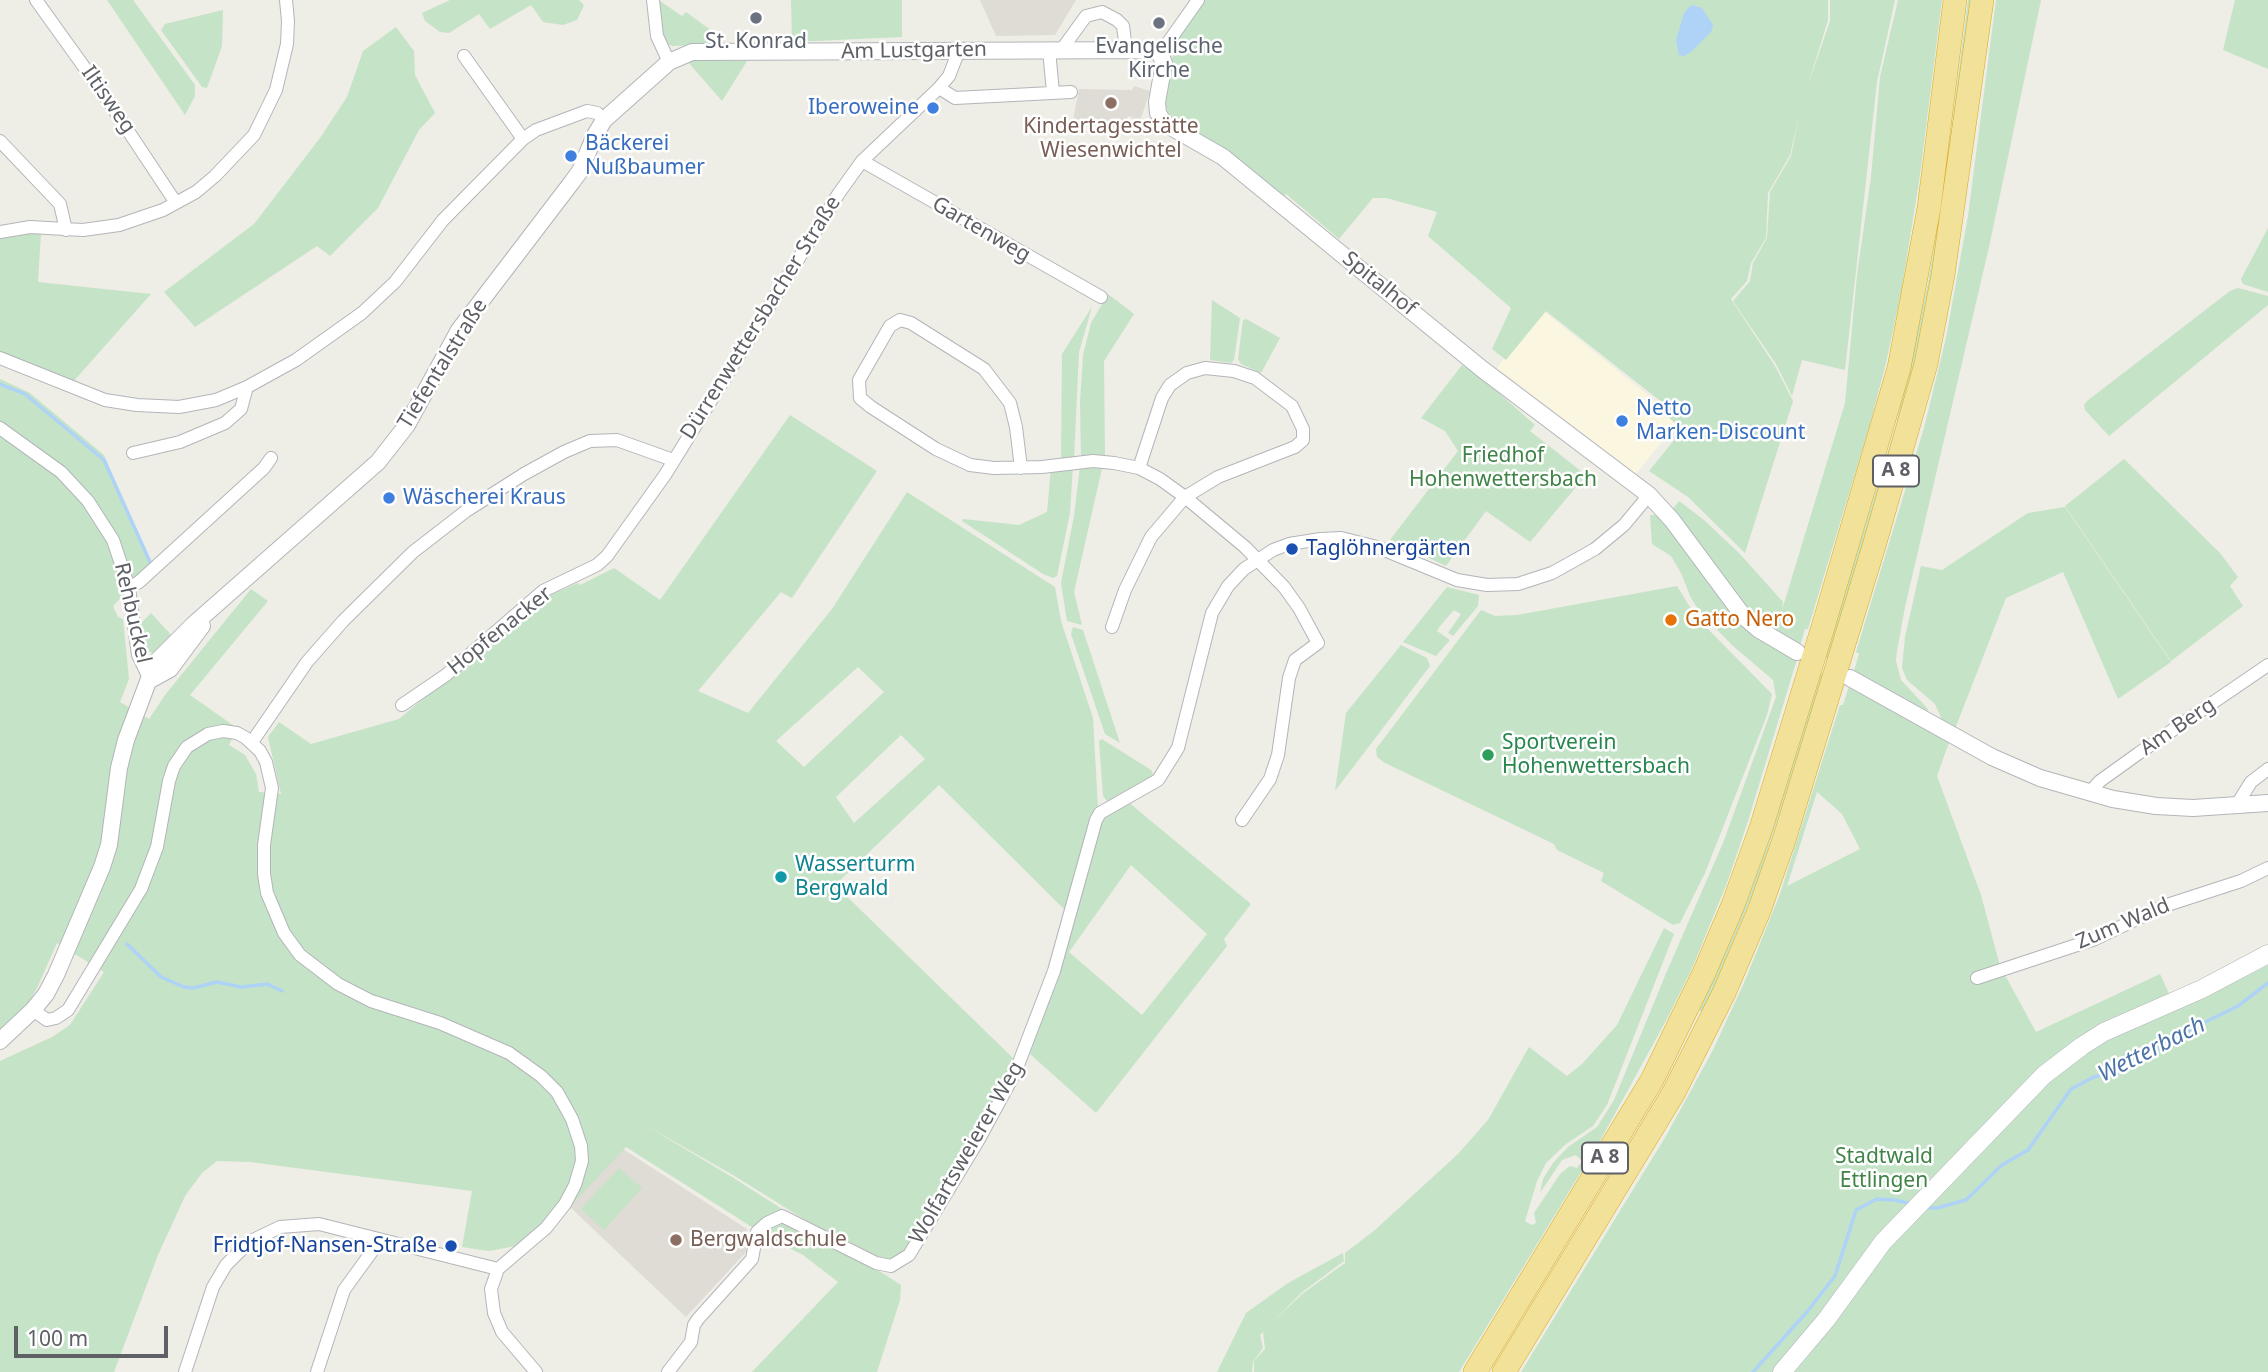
<!DOCTYPE html>
<meta charset="utf-8">
<style>
body{margin:0}
#map{position:relative;width:2268px;height:1372px;overflow:hidden;background:#eeede6;font-family:"Noto Sans",sans-serif}
canvas{display:block}
.scale{position:absolute;left:14px;top:1326px;width:154px;height:32px;box-sizing:border-box;border:4px solid #5e6065;border-top:0;padding-left:9px;font-size:21px;line-height:24px;white-space:nowrap;color:#5e6065;-webkit-text-stroke:5px #fff;paint-order:stroke}
</style>
<div id="map">
<canvas width="2268" height="1372"></canvas>
<div class="scale">100 m</div>
</div>
<script>
const ctx = document.querySelector('canvas').getContext('2d');
ctx.lineJoin = 'round';
function fillPath(path, color) { ctx.fillStyle = color; ctx.fill(path, 'evenodd'); }
const shape = rows => new Path2D(rows.map(r => 'M' + r).join(''));
function strokePath(path, color, width, dash) { ctx.strokeStyle = color; ctx.lineWidth = width; ctx.lineCap = dash ? 'butt' : 'round'; ctx.setLineDash(dash || []); ctx.stroke(path); }
function label(font, color, halo, rows, align = 'center') {
  ctx.font = font + ' "Noto Sans",sans-serif'; ctx.lineWidth = 5; ctx.setLineDash([]); ctx.textBaseline = 'middle'; ctx.strokeStyle = halo; ctx.fillStyle = color; for (const [text, x, y, turn = 0] of rows) {
    ctx.save(); ctx.translate(x, y); ctx.rotate((+turn || 0) * Math.PI / 180); ctx.textAlign = isNaN(turn) ? turn : align; if (halo) ctx.strokeText(text, 0, 0); ctx.fillText(text, 0, 0); ctx.restore();
  }
}
const commercial = shape([
 [1541,309,1679,420,1636,474,1497,368]
]);
const education = shape([
 [980,0,1076,0,1055,35,996,36],
 [1134,86,1150,91,1140,121,1128,116,1123,131,1105,125,1073,120,1079,89,1132,90],
 [623,1149,747,1229,746,1252,686,1317,570,1207]
]);
const green = shape([
 [107,0,133,0,195,85,195,96,185,115],
 [450,0,579,0,584,5,577,20,563,25,543,22,531,5,490,29,479,14,449,33,440,32,425,21,422,13],
 [791,0,902,0,902,37,792,42],
 [1205,0,1828,0,1828,20,1807,88,1830,21,1830,0,1895,0,1877,82,1845,370,1802,360,1792,396,1776,364,1733,301,1750,281,1753,263,1767,238,1770,192,1791,156,1799,116,1790,155,1768,193,1766,238,1751,263,1747,281,1731,299,1775,366,1793,401,1745,553,1688,497,1649,471,1679,434,1678,426,1664,413,1668,407,1546,311,1506,360,1492,349,1511,308,1428,236,1437,212,1386,198,1373,198,1339,239,1286,194,1282,198,1216,143,1172,121,1164,101,1175,43],
 [1898,0,1942,0,1919,182,1901,293,1886,363,1869,428,1826,569,1808,629,1805,629,1800,646,1774,635,1746,608,1672,510,1679,501,1704,520,1740,554,1783,602,1782,610,1845,403,1857,275,1871,177,1880,77],
 [1968,0,1971,0,1941,232,1912,378,1829,659,1825,657,1896,425,1928,283,1942,202],
 [1996,0,2041,0,1989,247,1905,607,1897,651,1896,661,1901,680,1928,709,1927,713,1854,671,1859,654,1856,652,1924,428,1946,338,1968,216],
 [2235,0,2268,0,2268,69,2223,50],
 [660,1,682,16,686,12,723,39,720,44,673,46,667,44,662,28],
 [223,10,222,46,207,88,202,87,161,30,165,24],
 [396,27,414,51,415,75,435,113,419,130,378,208,330,256,317,246,195,327,164,292,254,224,320,138,347,97,363,51],
 [694,60,707,60,747,61,722,101,688,62],
 [2268,228,2268,292,2243,284,2241,279],
 [29,233,41,233,38,282,151,294,72,383,0,354,0,238],
 [2238,288,2268,296,2268,305,2109,436,2085,410,2084,405,2087,401,2230,291],
 [1108,294,1134,314,1104,361,1105,457,1081,458,1080,402,1083,355,1091,323],
 [1212,300,1240,318,1234,360,1231,363,1210,360],
 [1092,307,1079,352,1074,459,1061,459,1062,354],
 [1246,319,1280,338,1261,373,1241,364,1238,359,1243,320],
 [1462,365,1483,379,1535,425,1530,431,1586,475,1530,542,1486,511,1446,566,1390,540,1458,451,1445,431,1421,418],
 [0,379,30,393,104,455,152,566,113,606,118,617,123,619,129,679,120,702,149,719,165,695,251,589,268,601,190,695,237,728,229,745,245,755,256,774,259,792,281,794,268,737,279,722,311,744,399,719,546,597,578,583,580,585,614,568,660,600,790,415,877,471,792,598,781,592,698,691,748,713,832,609,907,492,1055,587,1061,621,1093,718,1098,809,1066,911,939,785,835,885,1015,1060,984,1120,909,1247,900,1256,891,1259,876,1257,847,1246,733,1175,645,1125,732,1177,901,1285,900,1300,877,1372,752,1372,838,1282,803,1255,766,1236,626,1147,570,1207,521,1245,489,1251,462,1247,472,1191,250,1162,217,1161,202,1173,185,1196,158,1255,114,1372,0,1372,0,1061,52,1037,70,1025,104,972,57,943,37,988,28,1003,0,1030],
 [858,667,884,692,804,767,776,741],
 [901,735,925,759,854,823,836,797],
 [2124,459,2220,553,2238,577,2230,586,2243,606,2171,661,2065,506],
 [1103,464,1074,592,1082,625,1067,621,1061,583,1074,516,1080,466],
 [1073,465,1070,513,1057,576,1053,578,1043,574,962,521,963,519,1019,525,1047,512,1051,468],
 [2065,507,2171,662,2118,699,2063,572,2006,598,1955,729,1943,722,1935,704,1907,680,1902,668,1905,637,1921,566,1942,570,2028,513],
 [1650,515,1660,515,1679,538,1713,589,1740,623,1765,643,1797,659,1748,821,1727,883,1693,966,1668,1017,1600,1141,1459,1372,1254,1372,1254,1361,1265,1349,1263,1332,1260,1335,1263,1348,1253,1362,1252,1372,1217,1372,1246,1313,1288,1283,1343,1253,1344,1261,1301,1293,1273,1322,1302,1294,1345,1263,1345,1253,1375,1230,1458,1154,1488,1120,1529,1047,1567,1076,1582,1064,1617,1025,1664,928,1674,934,1607,1105,1593,1126,1566,1144,1546,1163,1537,1181,1525,1221,1531,1225,1536,1223,1534,1213,1560,1174,1570,1166,1577,1168,1582,1161,1576,1155,1562,1160,1540,1193,1543,1179,1553,1163,1568,1147,1597,1127,1614,1100,1667,971,1723,843,1776,697,1773,680,1732,645,1700,612,1691,598,1681,573,1671,556,1652,544],
 [1677,586,1696,617,1772,694,1767,715,1705,873,1680,923,1673,925,1601,881,1604,873,1557,850,1554,844,1385,763,1377,757,1376,749,1481,610,1495,616,1517,615],
 [1447,587,1479,595,1478,606,1453,636,1448,633,1461,614,1454,610,1440,626,1437,631,1450,640,1436,656,1403,642],
 [151,613,173,637,155,653,149,652,145,648,141,623],
 [1073,627,1083,630,1120,743,1105,734,1071,634],
 [1401,645,1427,658,1430,666,1335,791,1346,713],
 [1820,673,1824,674,1756,886,1704,1011,1699,1011,1733,936,1760,865],
 [1849,686,1951,737,1937,776,1981,895,2000,966,2036,1032,2160,974,2175,1007,2217,991,2268,965,2268,1372,1521,1372,1666,1136,1712,1052,1744,983,1780,894,1840,705,1843,705],
 [1817,792,1842,814,1860,849,1787,886],
 [1102,739,1151,770,1153,774,1146,782,1108,802,1103,796,1099,741],
 [1127,801,1251,904,1224,939,1227,946,1096,1113,1030,1054,1099,827,1106,817],
 [1131,865,1207,934,1142,1015,1069,952],
 [619,1168,642,1188,604,1230,581,1209]
]);
const water = shape([
 [1691,5,1702,8,1713,25,1711,32,1691,52,1684,56,1679,55,1676,40,1684,13]
]);
const stream = shape([
 [0,384,25,394,104,460,150,562],
 [127,944,161,977,184,987,193,988,217,982,241,987,267,984,282,991],
 [1926,1208,1937,1208,1966,1200,2002,1165,2028,1150,2071,1089,2094,1077,2120,1071,2191,1029,2238,1006,2268,983],
 [1753,1372,1807,1312,1835,1276,1856,1210,1877,1199,1895,1200,1912,1204]
]);
const minor = shape([
 [36,0,107,99,176,203],
 [653,0,657,36,669,62],
 [1062,49,1086,16,1102,12,1117,20,1123,26,1126,49],
 [1049,50,1053,92],
 [1160,54,1198,0],
 [464,56,523,139],
 [939,88,955,98,1071,92],
 [0,141,60,204,66,230],
 [862,161,1101,297],
 [0,232,30,227,83,230,119,225,163,210,196,192,215,176,254,135,276,90,287,44,288,21,286,0],
 [0,358,105,400,137,405,179,407,216,400,247,387,296,360,362,313,395,282,443,220,523,139,536,130,587,111,597,113,604,120],
 [0,428,61,472,88,501,113,540,129,588,138,655,150,680],
 [133,453,180,442,225,423,241,409,247,387],
 [1021,468,1016,427,1010,403,984,369,911,323,900,320,890,326,859,380,860,398,871,407,936,449,970,465,994,468,1042,467,1093,461,1114,463,1139,468,1160,479,1185,497,1245,547,1284,587,1299,608,1318,643,1295,660,1289,678,1278,755,1270,779,1242,820],
 [129,588,139,582,264,468,271,458],
 [1112,627,1125,590,1151,537,1185,497,1218,477,1295,447,1303,440,1303,429,1292,406,1255,378,1234,371,1205,368,1187,373,1170,385,1162,398,1139,468],
 [402,705,446,675,543,591,597,565,607,556,665,475,839,193,862,161,939,88,949,76,959,50],
 [252,742,307,662,343,621,413,552,466,511,524,474,564,452,590,441,617,440,673,460],
 [2090,792,2100,781,2139,753,2268,665],
 [2236,806,2251,782,2268,769],
 [1977,978,2095,939,2164,906,2241,881,2268,868],
 [33,1010,47,1020,56,1018,68,1010,141,889,157,847,169,781,174,766,187,747,208,734,223,731,237,733,246,738,260,751,266,762,272,788,264,845,264,874,267,893,284,933,300,955,338,984,371,1001,440,1023,509,1053,541,1076,557,1092,572,1119,581,1146,582,1161,575,1185,565,1204,546,1228,498,1269],
 [498,1269,491,1289,494,1313,502,1332,536,1372],
 [185,1372,213,1287,226,1265,249,1242,280,1227,319,1224,498,1269],
 [317,1372,344,1290,373,1250,376,1239],
 [668,1372,691,1342,694,1325,698,1319,752,1259,757,1232,767,1223,782,1216,876,1263,891,1266,909,1255,978,1141,1015,1073,1054,971,1096,820,1100,813,1158,780,1178,748,1212,613,1228,586,1244,569,1273,550,1289,544,1321,539,1341,538,1377,547,1457,580,1487,585,1518,584,1552,573,1595,549,1624,525,1649,495]
]);
const tertiary = shape([
 [1850,678,1992,757,2040,778,2113,799,2156,806,2193,808,2268,803],
 [150,680,170,669,202,626],
 [0,1041,33,1010,46,994,56,975,102,867,109,845,119,768,126,740,155,663,194,624,378,462,407,425,459,330,572,182,580,171,595,135,604,120,669,62,692,52,1154,50,1160,54,1164,63,1157,102,1158,113,1164,123,1223,157,1482,369,1649,495,1672,520,1744,617,1758,629,1797,652]
]);
const secondary = shape([
 [1782,1372,1826,1320,1883,1242,2044,1075,2082,1046,2104,1032,2202,989,2268,954]
]);
const motorway = shape([
 [1475,1372,1652,1080,1704,973,1733,905,1761,828,1823,627,1899,368,1929,208,1955,0],
 [1504,1372,1673,1094,1724,993,1759,911,1784,840,1874,546,1926,364,1943,275,1982,0]
]);
const markers = [
 [756,18,7,"#6b7280"],
 [1159,23,7,"#6b7280"],
 [1111,103,7,"#8d6e63"],
 [933,108,7,"#3f7fe0"],
 [571,156,7,"#3f7fe0"],
 [1622,421,7,"#3f7fe0"],
 [389,498,7,"#3f7fe0"],
 [1292,549,7,"#1a4fb4"],
 [1671,620,7,"#e8710a"],
 [1488,755,7,"#2e9e5b"],
 [781,877,7,"#0f9aa8"],
 [676,1240,7,"#8d6e63"],
 [451,1246,7,"#1a4fb4"]
];
const shields = [
 [1896,471,46],
 [1605,1158,46]
];
const shieldNames = [
 ["A 8",1896,471],
 ["A 8",1605,1158]
];
const worshipNames = [
 ["St. Konrad",756,42],
 ["Evangelische",1159,47],
 ["Kirche",1159,71]
];
const streetNames = [
 ["Am Lustgarten",914,51,-1],
 ["Iltisweg",108,100,55],
 ["Gartenweg",981,230,30],
 ["Spitalhof",1379,284,39],
 ["Dürrenwettersbacher Straße",761,318,-58],
 ["Tiefentalstraße",443,364,-58],
 ["Rehbuckel",132,613,77],
 ["Hopfenacker",500,631,-39],
 ["Am Berg",2178,727,-34],
 ["Zum Wald",2123,924,-23],
 ["Wolfartsweierer Weg",967,1153,-60]
];
const shopNames = [
 ["Iberoweine",919,108,"right"],
 ["Bäckerei",585,144],
 ["Nußbaumer",585,168],
 ["Netto",1636,409],
 ["Marken-Discount",1636,433],
 ["Wäscherei Kraus",403,498]
];
const educationNames = [
 ["Kindertagesstätte",1111,127],
 ["Wiesenwichtel",1111,151],
 ["Bergwaldschule",690,1240,"left"]
];
const parkNames = [
 ["Friedhof",1503,456],
 ["Hohenwettersbach",1503,480],
 ["Stadtwald",1884,1157],
 ["Ettlingen",1884,1181]
];
const transitNames = [
 ["Taglöhnergärten",1306,549],
 ["Fridtjof-Nansen-Straße",437,1246,"right"]
];
const foodNames = [
 ["Gatto Nero",1685,620]
];
const leisureNames = [
 ["Sportverein",1502,743],
 ["Hohenwettersbach",1502,767]
];
const cultureNames = [
 ["Wasserturm",795,865],
 ["Bergwald",795,889]
];
const waterNames = [
 ["Wetterbach",2152,1050,-27]
];
fillPath(commercial, '#fbf6df');
fillPath(education, '#dedcd5');
fillPath(green, '#c5e3c7');
fillPath(water, '#aed3f6');
strokePath(stream, '#aed3f6', 3.5);
strokePath(minor, '#b3b5b9', 14);
strokePath(tertiary, '#b3b5b9', 18);
strokePath(secondary, '#b5b7bc', 19);
strokePath(motorway, '#ddab17', 24);
strokePath(minor, '#fff', 12);
strokePath(tertiary, '#fff', 16);
strokePath(secondary, '#fff', 18);
strokePath(motorway, '#f2e199', 23);
for (const [x, y, r, color] of markers) { const dot = new Path2D(); dot.arc(x, y, r, 0, 2 * Math.PI); ctx.fillStyle = color; ctx.fill(dot); strokePath(dot, '#fff', 2.5); }
for (const [x, y, w] of shields) { const box = new Path2D(); box.roundRect(x - w / 2, y - 15.5, w, 31, 5); ctx.fillStyle = '#fff'; ctx.fill(box); strokePath(box, '#5e6065', 2); }
label('bold 19px', '#5e6065', null, shieldNames);
label('21px', '#5b616d', '#fff', worshipNames);
label('21px', '#5e6065', '#fff', streetNames);
label('21px', '#366cbe', '#fff', shopNames, 'left');
label('21px', '#785e54', '#fff', educationNames);
label('21px', '#3f8346', '#fff', parkNames);
label('21px', '#164399', '#fff', transitNames, 'left');
label('21px', '#c56008', '#fff', foodNames, 'left');
label('21px', '#27864d', '#fff', leisureNames, 'left');
label('21px', '#0d838f', '#fff', cultureNames, 'left');
label('italic 23px', '#4c73a7', '#fff', waterNames);
</script>
